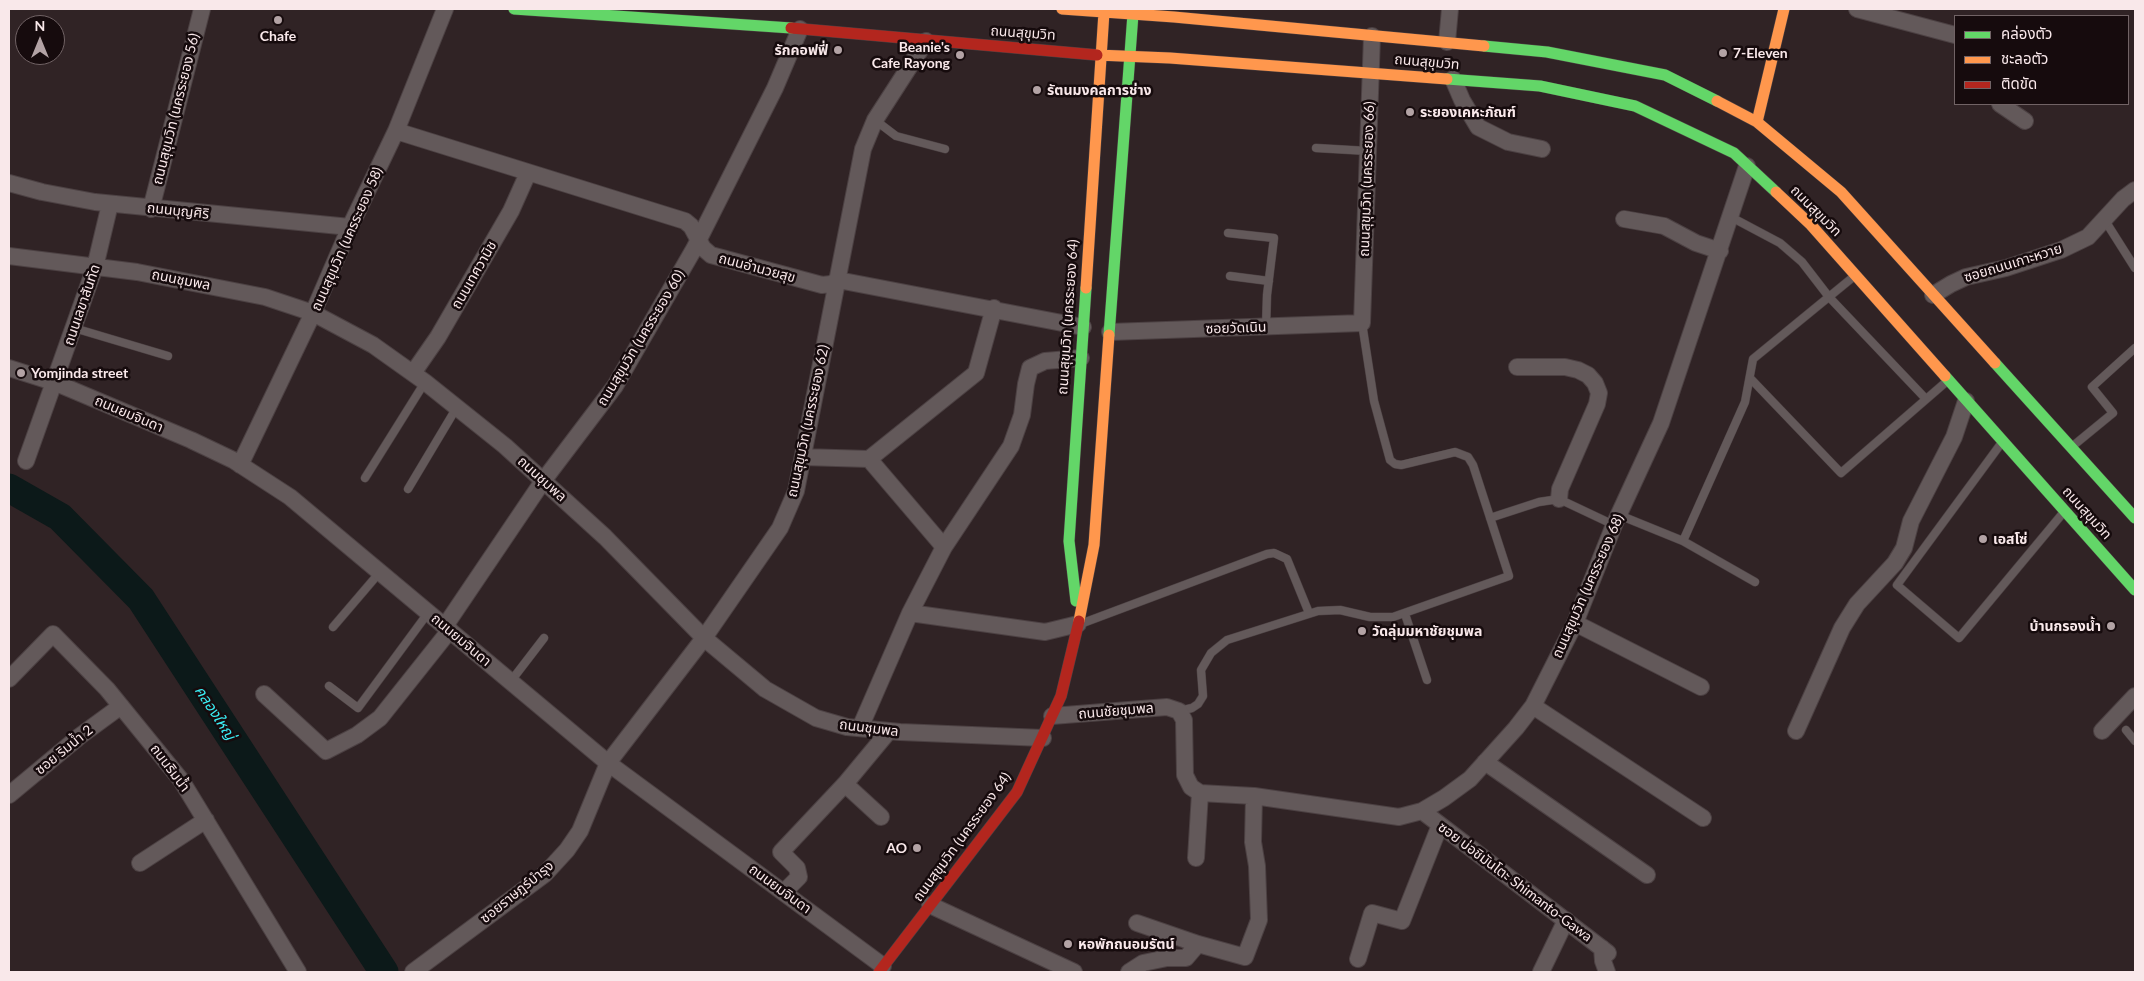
<!DOCTYPE html>
<meta charset="utf-8">
<style>
body{margin:0}
#map{position:relative;width:2144px;height:981px;overflow:hidden;background:#302325;font-family:Lato,"Noto Sans Thai",sans-serif}
canvas{display:block}
.frame{position:absolute;inset:0;border:10px solid #f9e8ea;pointer-events:none}
.legend{position:absolute;left:1954px;top:15px;width:175px;height:90px;box-sizing:border-box;background:#160b0d;border:1px solid #716365;margin:0;padding:6px 9px;list-style:none;font-size:15px;color:#f9e8ea}
.legend li{display:flex;align-items:center;gap:10px;height:25px}
.legend b{width:25px;border:1px solid #716365}
.north{position:absolute;left:15px;top:15px;width:50px;height:50px;box-sizing:border-box;background:#160b0d;border:1px solid #716365;border-radius:50%;rotate:0deg;font-size:14px;font-weight:700;line-height:20px;text-align:center;color:#f9e8ea}
.north::after{content:'';display:block;margin:auto;width:18px;height:22px;background:#b3a3a5;clip-path:polygon(50% 0,100% 100%,50% 72%,0 100%)}
</style>
<div id="map">
<canvas width="2144" height="981"></canvas>
<div class="frame"></div>
<ul class="legend">
<li><b style="height:6px;background:#63d668"></b>คล่องตัว</li>
<li><b style="height:6px;background:#ff974d"></b>ชะลอตัว</li>
<li><b style="height:6px;background:#b3261e"></b>ติดขัด</li>
</ul>
<div class="north">N</div>
</div>
<script>
const ctx = document.querySelector('canvas').getContext('2d');
ctx.lineJoin = 'round';
const shape = rows => new Path2D(rows.map(r => 'M' + r).join(''));
function strokePath(path, color, width, dash) { ctx.strokeStyle = color; ctx.lineWidth = width; ctx.lineCap = dash ? 'butt' : 'round'; ctx.setLineDash(dash || []); ctx.stroke(path); }
function label(font, color, halo, rows, align = 'center') {
  ctx.font = font + ' Lato,"Noto Sans Thai",sans-serif'; ctx.lineWidth = 5; ctx.setLineDash([]); ctx.textBaseline = 'middle'; ctx.strokeStyle = halo; ctx.fillStyle = color; for (const [text, x, y, turn = 0] of rows) {
    ctx.save(); ctx.translate(x, y); ctx.rotate((+turn || 0) * Math.PI / 180); ctx.textAlign = isNaN(turn) ? turn : align; if (halo) ctx.strokeText(text, 0, 0); ctx.fillText(text, 0, 0); ctx.restore();
  }
}
const river = shape([
 [9,488,60,517,141,599,384,972]
]);
const lane = shape([
 [875,120,896,136,945,149],
 [1316,148,1368,151],
 [1731,217,1780,243,1802,262,1829,297,1926,399],
 [2104,219,2135,268],
 [1228,233,1274,238,1267,295,1266,327],
 [1230,276,1269,281],
 [74,328,168,356],
 [1750,378,1841,473,1946,382],
 [2000,445,1897,585,1959,638,2063,513],
 [2074,445,2113,413,2092,387,2135,348],
 [365,478,425,382],
 [408,489,457,407],
 [1619,515,1683,541,1755,582],
 [1490,518,1539,502,1559,499,1614,525],
 [1683,541,1745,402,1753,359,1852,278],
 [1405,614,1427,680],
 [1083,623,1267,554,1274,553,1287,559,1309,613],
 [333,627,380,572],
 [511,681,544,638],
 [329,686,358,708,428,613],
 [1179,711,1192,708,1198,704,1203,696,1201,670,1211,653,1227,640,1318,611,1340,610,1370,617,1393,617,1509,576,1473,465,1468,457,1455,452,1401,465,1395,464,1390,460,1374,401,1362,323],
 [2126,730,2135,741]
]);
const street = shape([
 [1857,9,1955,35],
 [1447,42,1450,9],
 [1453,79,1462,100,1478,127,1508,142,1542,149],
 [2000,104,2025,121],
 [396,131,685,221,691,226,703,248,711,255,822,285,831,284,838,280,1083,327],
 [9,183,42,192,95,202,350,227],
 [151,209,202,9],
 [1624,219,1664,226,1696,243,1720,251],
 [9,256,137,272,265,297,313,313,373,345,425,382,505,446,605,537,704,638,765,689,816,718,847,727,900,732,1043,738],
 [1933,295,1951,284,1966,277,2006,268,2061,250,2088,237,2123,199,2135,190],
 [1110,332,1362,323,1372,36],
 [1517,367,1565,367,1578,370,1588,375,1595,383,1599,393,1597,404,1560,489,1559,499],
 [9,368,56,383,191,440,233,460,290,497,608,763,883,966],
 [413,373,438,337,511,211,528,173],
 [803,457,869,459,976,373,994,308],
 [869,459,944,547],
 [26,461,95,267,110,204],
 [240,465,313,313,350,227,396,131,445,9],
 [910,613,1045,632,1078,624],
 [1575,623,1701,687],
 [445,626,543,481,615,386,694,249,775,88,800,29],
 [9,679,53,634,107,689,181,780,298,972],
 [264,694,326,751,357,735,380,718,450,630],
 [1533,706,1703,818],
 [1052,716,1167,707,1179,711,1184,720,1185,775,1191,787,1200,793,1254,796,1399,817,1422,811,1444,798,1470,779,1516,728,1533,706,1575,623,1614,525,1661,423,1747,166],
 [860,728,910,613,944,547,1011,446,1022,415,1026,384,1030,368,1045,361,1081,358],
 [1796,731,1842,628,1857,604,1895,563,1904,548,1911,521,1954,437,1966,401],
 [2102,731,2135,696],
 [1485,762,1647,875],
 [845,784,881,817],
 [9,795,80,736,121,706],
 [1422,811,1608,953],
 [1196,858,1200,793],
 [140,863,206,820],
 [784,892,799,877,797,868,781,852,845,784,889,731],
 [930,905,1074,972],
 [1137,923,1198,944,1245,957,1259,920,1257,866,1253,842,1254,796],
 [1602,948,1603,961,1607,972],
 [1358,959,1372,913,1402,921,1440,825],
 [413,972,545,874,567,850,580,831,608,763,704,638,780,528,796,491,863,149,875,120,926,41],
 [1129,972,1143,963,1167,958,1186,958,1198,944],
 [1541,972,1566,920]
]);
const fast = shape([
 [514,9,791,28],
 [1484,46,1547,52,1665,75,1717,101],
 [1447,79,1540,86,1635,106,1734,153,1776,192],
 [1109,335,1133,14],
 [1995,363,2135,518],
 [1945,376,2135,590],
 [1076,601,1069,541,1086,288]
]);
const slow = shape([
 [1062,9,1174,17,1484,46],
 [1097,55,1170,58,1447,79],
 [1717,101,1757,122,1841,192,1995,363],
 [1757,122,1784,9],
 [1776,192,1811,225,1945,376],
 [1086,288,1104,12],
 [1079,621,1094,545,1109,335]
]);
const jam = shape([
 [791,28,1097,55],
 [879,972,1017,792,1061,696,1079,621]
]);
const markers = [
 [278,20,5,"#b3a3a5"],
 [838,50,5,"#b3a3a5"],
 [1723,53,5,"#b3a3a5"],
 [960,55,5,"#b3a3a5"],
 [1037,90,5,"#b3a3a5"],
 [1410,112,5,"#b3a3a5"],
 [21,373,5,"#b3a3a5"],
 [1983,539,5,"#b3a3a5"],
 [2111,626,5,"#b3a3a5"],
 [1362,631,5,"#b3a3a5"],
 [917,848,5,"#b3a3a5"],
 [1068,944,5,"#b3a3a5"]
];
const streetNames = [
 ["ถนนสุขุมวิท",1023,33,4],
 ["ถนนสุขุมวิท",1427,62,5],
 ["ถนนสุขุมวิท (นครระยอง 56)",176,109,-76],
 ["ถนนสุขุมวิท (นครระยอง 66)",1367,179,-88],
 ["ถนนบุญศิริ",178,211,6],
 ["ถนนสุขุมวิท",1816,211,45],
 ["ถนนสุขุมวิท (นครระยอง 58)",347,239,-66],
 ["ซอยถนนเกาะหวาย",2013,263,-17],
 ["ถนนอำนวยสุข",757,268,15],
 ["ถนนเทศวานิช",474,275,-60],
 ["ถนนชุมพล",181,280,11],
 ["ถนนเลขาสันทัด",82,305,-71],
 ["ถนนสุขุมวิท (นครระยอง 64)",1068,317,-86],
 ["ซอยวัดเนิน",1236,328,-2],
 ["ถนนสุขุมวิท (นครระยอง 60)",641,338,-59],
 ["ถนนยมจินดา",129,414,23],
 ["ถนนสุขุมวิท (นครระยอง 62)",808,421,-78],
 ["ถนนชุมพล",542,479,42],
 ["ถนนสุขุมวิท",2087,513,48],
 ["ถนนสุขุมวิท (นครระยอง 68)",1588,586,-66],
 ["ถนนยมจินดา",461,640,40],
 ["ถนนชัยชุมพล",1116,711,-5],
 ["ถนนชุมพล",869,728,7],
 ["ซอย ริมน้ำ 2",64,750,-39],
 ["ถนนริมน้ำ",170,768,53],
 ["ถนนสุขุมวิท (นครระยอง 64)",962,837,-54],
 ["ซอย บ่อชิมันโตะ Shimanto-Gawa",1515,882,37],
 ["ถนนยมจินดา",780,889,36],
 ["ซอยราษฎร์บำรุง",517,892,-39]
];
const poiNames = [
 ["Chafe",278,36,"center"],
 ["Beanie's",950,47,"right"],
 ["Cafe Rayong",950,63,"right"],
 ["รักคอฟฟี่",828,50,"right"],
 ["7-Eleven",1733,53],
 ["รัตนมงคลการช่าง",1047,90],
 ["ระยองเคหะภัณฑ์",1420,112],
 ["Yomjinda street",31,373],
 ["เอสโซ่",1993,539],
 ["บ้านกรองน้ำ",2101,626,"right"],
 ["วัดลุ่มมหาชัยชุมพล",1372,631],
 ["AO",907,848,"right"],
 ["หอพักถนอมรัตน์",1078,944]
];
const waterNames = [
 ["คลองใหญ่",215,713,57]
];
strokePath(river, '#0c1919', 29);
strokePath(lane, '#4c4143', 9);
strokePath(street, '#4c4143', 18);
strokePath(fast, '#4c4143', 12);
strokePath(slow, '#4c4143', 12);
strokePath(jam, '#4c4143', 12);
strokePath(lane, '#63595a', 8);
strokePath(street, '#63595a', 16);
strokePath(fast, '#63d668', 11);
strokePath(slow, '#ff974d', 11);
strokePath(jam, '#b3261e', 11);
for (const [x, y, r, color] of markers) { const dot = new Path2D(); dot.arc(x, y, r, 0, 2 * Math.PI); ctx.fillStyle = color; ctx.fill(dot); strokePath(dot, '#160b0d', 2); }
label('14px', '#f9e8ea', '#160b0d', streetNames);
label('bold 14px', '#f9e8ea', '#160b0d', poiNames, 'left');
label('italic 15px', '#3aedf4', '#160b0d', waterNames);
</script>
